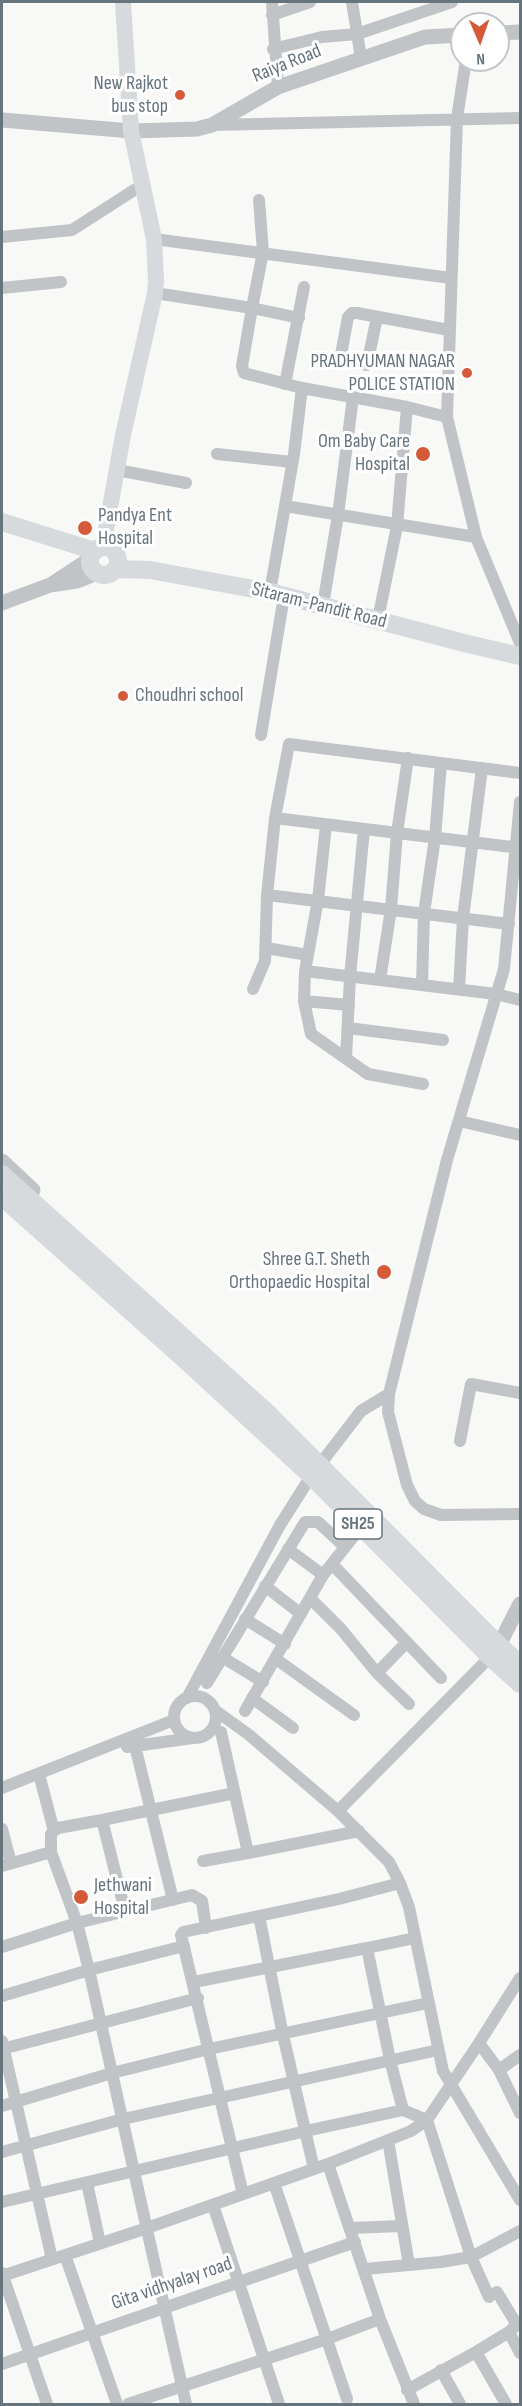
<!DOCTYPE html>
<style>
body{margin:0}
#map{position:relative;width:522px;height:2406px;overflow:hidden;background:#f8f8f6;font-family:"Sofia Sans Condensed",sans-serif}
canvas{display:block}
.frame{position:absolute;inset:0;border:3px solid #66747e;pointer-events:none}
.north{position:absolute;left:450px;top:12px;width:60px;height:60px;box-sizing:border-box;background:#fff;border:2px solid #c2c7cb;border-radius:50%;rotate:178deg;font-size:16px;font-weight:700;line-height:24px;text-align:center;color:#66747e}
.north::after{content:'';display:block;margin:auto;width:21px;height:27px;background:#d45a3a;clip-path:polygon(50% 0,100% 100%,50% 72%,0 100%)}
</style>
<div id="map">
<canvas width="522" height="2406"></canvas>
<div class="frame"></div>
<div class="north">N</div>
</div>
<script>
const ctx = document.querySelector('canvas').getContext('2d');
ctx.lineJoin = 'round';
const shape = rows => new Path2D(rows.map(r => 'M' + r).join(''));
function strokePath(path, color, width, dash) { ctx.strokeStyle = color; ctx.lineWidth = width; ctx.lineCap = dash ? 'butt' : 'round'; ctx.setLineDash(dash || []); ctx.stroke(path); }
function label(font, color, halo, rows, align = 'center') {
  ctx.font = font + ' "Sofia Sans Condensed",sans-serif'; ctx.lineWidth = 6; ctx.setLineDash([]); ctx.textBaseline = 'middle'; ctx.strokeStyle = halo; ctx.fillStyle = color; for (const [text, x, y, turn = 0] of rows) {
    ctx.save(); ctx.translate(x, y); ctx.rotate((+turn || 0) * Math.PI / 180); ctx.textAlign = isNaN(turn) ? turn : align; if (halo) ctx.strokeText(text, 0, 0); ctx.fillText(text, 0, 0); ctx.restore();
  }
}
const minor = shape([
 [272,2,278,87],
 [352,2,361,58],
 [272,15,310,2],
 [273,49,322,37,357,34,452,2],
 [466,60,457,118,447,417,476,537,520,643],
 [213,125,520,118],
 [259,200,263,252,252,308,299,318],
 [2,237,72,230,142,185],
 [154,239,451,278],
 [2,288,61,282],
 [155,293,252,308,242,366,244,373,302,388],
 [377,317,367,365,340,360,348,317,352,313,357,313,449,330],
 [285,384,304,287],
 [217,454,292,462],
 [117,470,186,483],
 [285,506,476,537],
 [270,592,294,454,302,388,407,407,447,417],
 [323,605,338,515,353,397],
 [378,619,397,526,407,407],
 [261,735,284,596],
 [520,773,289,744,275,818,520,848],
 [520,802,504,969,447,1160,389,1394,388,1412,407,1485,415,1501,424,1509,441,1515,520,1514],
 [275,818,267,895,509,924],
 [326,825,318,900,305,971,304,1001,311,1034,368,1074,423,1084],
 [266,948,308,955],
 [305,971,496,994,520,1000],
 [380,980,391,909,397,833,408,758],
 [422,985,424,913,435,838,441,763],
 [253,989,265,961,267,895],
 [459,989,463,918,482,768],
 [304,1001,349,1005],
 [348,1028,443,1040],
 [346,1058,350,977,364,829],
 [459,1121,520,1135],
 [460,1441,471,1384,520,1393],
 [288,1549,323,1575],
 [332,1564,441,1678],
 [265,1586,301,1614],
 [310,1598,341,1629,377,1673,409,1704],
 [245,1619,285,1644],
 [222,1657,263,1682],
 [276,1659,354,1715],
 [377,1673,406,1643],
 [207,1683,305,1522,318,1522,345,1547],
 '174 1717a21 21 0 1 1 42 0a21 21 0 1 1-42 0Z',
 [187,1698,280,1525,311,1476,361,1411,389,1394],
 [252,1698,293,1728],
 [216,1711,248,1734,338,1811,389,1862,400,1883,409,1907,443,2071,520,2200],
 [245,1711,323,1575,361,1527],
 [221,1732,248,1853,359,1831],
 [135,1746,173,1900],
 [127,1747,193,1738],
 [39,1774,54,1831],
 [2,1788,174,1720],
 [338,1811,490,1657],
 [102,1820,235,1793],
 [2,1829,11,1863],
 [203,1861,248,1853],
 [2,1866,51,1852],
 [125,1911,102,1820,58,1828,54,1831,51,1834,51,1852,77,1923,89,1970,186,2404],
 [259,1916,283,2035,314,2169],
 [2,1947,77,1923,192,1895,202,1901,206,1928],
 [367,1948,415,1938],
 [194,1982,367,1948,390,2060,403,2110],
 [2,1996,89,1970,184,1946],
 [2,2041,52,2259],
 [479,2043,499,2070,520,2113],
 [2,2049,198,1998],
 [499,2070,520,2055],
 [2,2106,112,2073,209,2049,428,2003],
 [388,2140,409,2265],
 [2,2152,123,2119,438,2050],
 [328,2164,380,2319,414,2404],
 [87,2183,100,2243],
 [274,2183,347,2399],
 [243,2194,181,1935,183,1932,339,1899,400,1883],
 [2,2202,306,2131,403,2110,427,2120,471,2257,489,2297],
 [213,2205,279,2404],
 [350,2228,402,2226],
 [65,2255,117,2404],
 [365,2269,441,2262,471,2257,520,2231],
 [2,2273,47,2404],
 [2,2276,147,2228,328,2164,411,2131,427,2120,479,2043,520,1978],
 [497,2292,517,2325],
 [509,2332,520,2353],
 [476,2352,506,2404],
 [2,2364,355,2242],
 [441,2370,460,2404],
 [407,2390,476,2352,509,2332,520,2322],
 [128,2404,327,2339,380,2319]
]);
const tertiary = shape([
 [498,33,520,32],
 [2,120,131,131,197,129,212,125,278,87,425,37,462,35],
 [52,584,90,559],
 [2,603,50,585,77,581,97,573],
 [2,1161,33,1190],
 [499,1645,520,1604]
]);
const secondary = shape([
 [103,547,123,435,155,293,156,280,154,239,131,131,123,2]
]);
const primary = shape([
 [2,522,95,551],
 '90 561a14 14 0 1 1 28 0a14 14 0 1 1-28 0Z',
 [116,569,150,570,270,592,468,644,520,656],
 [2,1174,269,1414,499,1645,520,1664],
 [2,1197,184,1359,311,1476,490,1657,520,1684]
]);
const markers = [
 [180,95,6,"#d45a3a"],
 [467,373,6,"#d45a3a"],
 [423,454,8,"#d45a3a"],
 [85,528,8,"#d45a3a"],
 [123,696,6,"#d45a3a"],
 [384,1272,8,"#d45a3a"],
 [81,1897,8,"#d45a3a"]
];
const shields = [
 [358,1524,48]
];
const shieldNames = [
 ["SH25",358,1524]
];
const streetNames = [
 ["Raiya Road",287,64,-22],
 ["Sitaram-Pandit Road",319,606,14],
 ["Gita vidhyalay road",172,2284,-19]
];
const poiNames = [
 ["New Rajkot",168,84],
 ["bus stop",168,107],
 ["PRADHYUMAN NAGAR",455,362],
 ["POLICE STATION",455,385],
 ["Om Baby Care",410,442],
 ["Hospital",410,465],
 ["Pandya Ent",98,516,"left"],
 ["Hospital",98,539,"left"],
 ["Choudhri school",135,696,"left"],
 ["Shree G.T. Sheth",370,1260],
 ["Orthopaedic Hospital",370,1283],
 ["Jethwani",94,1886,"left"],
 ["Hospital",94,1909,"left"]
];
strokePath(minor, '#c0c4c7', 12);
strokePath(tertiary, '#c0c4c7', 15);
strokePath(secondary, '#d6dadd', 16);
strokePath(primary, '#d6dadd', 18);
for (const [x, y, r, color] of markers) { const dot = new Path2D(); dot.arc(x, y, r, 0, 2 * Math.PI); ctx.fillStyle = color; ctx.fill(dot); strokePath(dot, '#fff', 2); }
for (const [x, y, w] of shields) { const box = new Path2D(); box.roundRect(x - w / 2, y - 15, w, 30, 4.5); ctx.fillStyle = '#fff'; ctx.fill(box); strokePath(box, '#66747e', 1.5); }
label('bold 18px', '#66747e', null, shieldNames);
label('20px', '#66747e', '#fff', streetNames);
label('20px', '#66747e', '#fff', poiNames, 'right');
</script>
